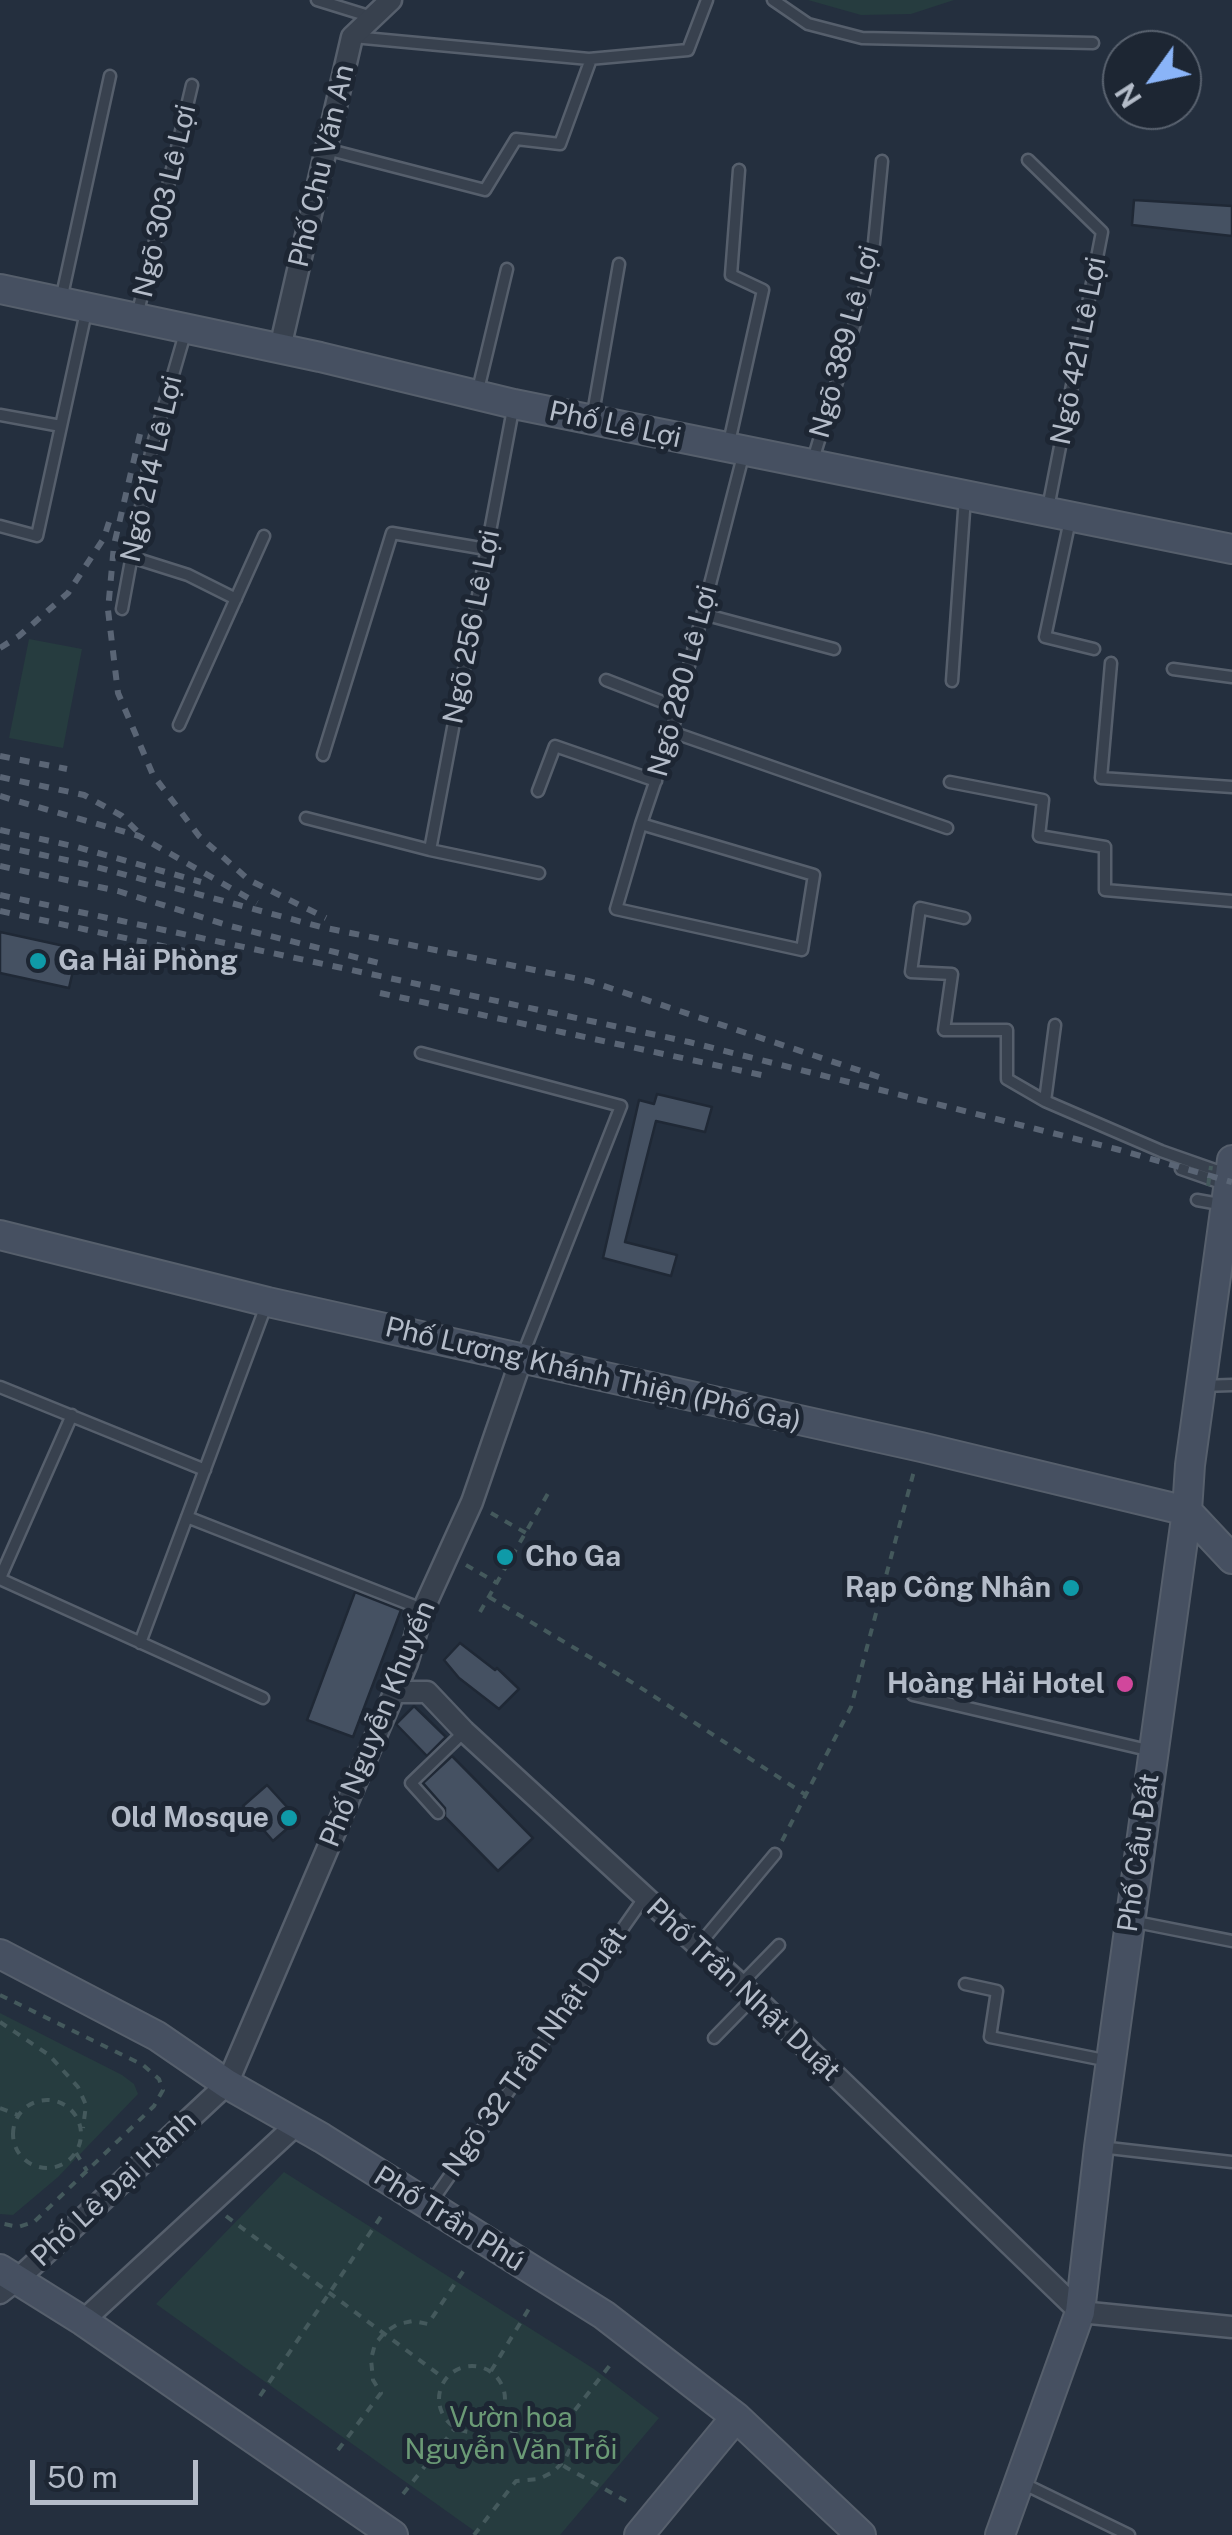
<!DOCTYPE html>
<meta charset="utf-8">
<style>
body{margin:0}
#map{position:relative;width:1232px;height:2535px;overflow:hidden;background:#242f3e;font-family:"Public Sans",sans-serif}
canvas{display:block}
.north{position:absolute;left:1102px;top:30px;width:100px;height:100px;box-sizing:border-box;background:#1d2633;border:2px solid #59626f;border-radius:50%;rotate:237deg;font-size:28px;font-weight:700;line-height:40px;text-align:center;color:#b4bcc9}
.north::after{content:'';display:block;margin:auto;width:35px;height:45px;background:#8ab4f8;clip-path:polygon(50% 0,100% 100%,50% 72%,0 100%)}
.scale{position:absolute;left:30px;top:2460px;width:168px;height:45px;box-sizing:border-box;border:5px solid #b4bcc9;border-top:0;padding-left:12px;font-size:30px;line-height:35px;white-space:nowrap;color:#b4bcc9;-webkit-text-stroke:8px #1d2633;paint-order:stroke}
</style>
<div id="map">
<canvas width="1232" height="2535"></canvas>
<div class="north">N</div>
<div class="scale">50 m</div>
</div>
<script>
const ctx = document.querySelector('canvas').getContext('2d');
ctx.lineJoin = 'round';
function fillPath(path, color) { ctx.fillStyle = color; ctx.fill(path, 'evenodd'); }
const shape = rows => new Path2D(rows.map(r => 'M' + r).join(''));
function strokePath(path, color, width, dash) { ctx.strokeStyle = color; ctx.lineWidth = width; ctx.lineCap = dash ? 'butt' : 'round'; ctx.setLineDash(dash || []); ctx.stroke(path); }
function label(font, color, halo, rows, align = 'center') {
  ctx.font = font + ' "Public Sans",sans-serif'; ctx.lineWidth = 10; ctx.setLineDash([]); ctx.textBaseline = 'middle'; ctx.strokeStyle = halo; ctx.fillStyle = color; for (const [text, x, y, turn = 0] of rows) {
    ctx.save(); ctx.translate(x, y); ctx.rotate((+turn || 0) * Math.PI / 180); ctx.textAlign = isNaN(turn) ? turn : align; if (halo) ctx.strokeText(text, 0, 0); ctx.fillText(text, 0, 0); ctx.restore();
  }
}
const green = shape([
 [808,0,954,0,911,14,861,15],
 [29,639,82,649,63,748,9,738],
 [0,2013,122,2075,134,2084,138,2094,58,2177,13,2215,0,2214],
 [284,2172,594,2369,659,2418,560,2535,480,2535,156,2304]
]);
const building = shape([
 [1134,200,1232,206,1232,236,1132,225,1134,200],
 [0,932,78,949,69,988,0,973,0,932],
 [657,1094,712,1107,705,1132,656,1121,625,1242,677,1255,671,1276,603,1258,639,1100,654,1104,657,1094],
 [355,1592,401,1610,353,1737,307,1720,355,1592],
 [460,1643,495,1670,497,1668,519,1689,499,1709,459,1678,444,1660,460,1643],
 [414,1706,446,1737,427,1756,396,1724,414,1706],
 [452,1756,533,1838,498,1871,445,1817,445,1808,423,1783,452,1756],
 [267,1785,298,1819,273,1841,243,1806,267,1785]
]);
const path = shape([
 [491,1513,526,1533],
 [466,1565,497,1583],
 [489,1597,638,1686,806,1795],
 [480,1612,550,1490],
 [782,1841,851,1707,914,1471],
 [0,1995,143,2065,159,2079,163,2090,154,2106,34,2222,18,2227,0,2223],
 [0,2022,49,2055,78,2087,86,2105,83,2128],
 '13 2134a34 34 0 1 1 68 0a34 34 0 1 1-68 0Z',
 [0,2108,18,2115],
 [76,2153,87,2171],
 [226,2216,445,2379],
 '439 2399a33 33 0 1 1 66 0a33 33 0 1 1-66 0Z',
 [491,2371,530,2307],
 [260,2396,382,2215],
 [497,2421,567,2468,626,2501],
 [338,2450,381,2393,373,2380,371,2359,375,2344,385,2332,398,2324,413,2321,428,2324,466,2267],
 [403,2494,455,2428],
 [474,2535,516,2481,539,2479,553,2472,564,2461,571,2447,572,2414,614,2360]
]);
const service = shape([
 [317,0,372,17],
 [773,0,808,24,862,38,1093,43],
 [353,37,589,59,688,50,707,0],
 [326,149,485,190,516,139,560,144,591,59],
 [1028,160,1102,232,1048,508],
 [61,300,110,76],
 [137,316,192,85],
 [477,394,507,269],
 [0,415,61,426],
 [592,419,619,264],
 [728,447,763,290,731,275,739,170],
 [812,463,863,297,874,243,882,161],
 [1070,520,1045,637,1094,649],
 [0,526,37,536,86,312],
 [131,557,188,575,236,599],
 [122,609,152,447,186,330],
 [703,614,834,649],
 [1111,663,1101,778,1232,787],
 [1173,669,1232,677],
 [606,680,678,708],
 [952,681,965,497],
 [179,725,264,536],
 [672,732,947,828],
 [323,755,392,533,486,549],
 [950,782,1043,800,1039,836,1105,847,1105,890,1232,901],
 [538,791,555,746,656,781],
 [306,818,430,850,539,873],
 [641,824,814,875,802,950,616,909,641,824,672,732,744,452],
 [430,850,514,404],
 [964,918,920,908,911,972,952,974,944,1030,1007,1030,1007,1079,1045,1101,1161,1151,1218,1171,1227,1168],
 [421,1053,621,1106,523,1354],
 [1045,1101,1055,1025],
 [1181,1169,1227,1185],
 [1197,1200,1225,1205],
 [1202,1386,1232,1385],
 [0,1387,205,1470],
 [187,1517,422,1609],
 [0,1578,72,1415],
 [0,1579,263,1698],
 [140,1643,267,1303],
 [913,1695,1152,1751],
 [438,1813,411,1783,464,1732],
 [1131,1921,1232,1941],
 [699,1945,775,1854],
 [741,1984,779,1945],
 [965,1984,997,1991,990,2037,1109,2061],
 [714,2038,754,1997],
 [1100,2147,1232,2162],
 [430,2204,644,1898],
 [1020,2482,1129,2535]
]);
const minor = shape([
 [280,348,352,37,391,0],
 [395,1692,427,1692,464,1731,754,1997,1080,2312,1232,2327],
 [0,2293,18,2279,227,2084,407,1663,423,1610,472,1502,521,1360],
 [83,2321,297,2124]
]);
const secondary = shape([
 [0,289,320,357,514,404,1232,549],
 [0,1235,268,1302,921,1447,1187,1511],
 [1187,1511,1232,1559],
 [0,1954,157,2036,227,2084,322,2138,604,2315,736,2417,861,2535],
 [0,2269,83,2321,393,2535],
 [639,2535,736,2417],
 [1000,2535,1080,2312,1099,2147,1187,1511,1190,1465,1232,1160]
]);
const rail = shape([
 [140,434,114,545,108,610,118,693,153,775,199,836,249,880,326,918],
 [0,648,19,636,68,593,104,538,110,519],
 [0,756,67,769],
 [0,777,84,795,122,816,137,831],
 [0,796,139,836,257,903],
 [0,830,77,847,201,882],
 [0,846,85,864,321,927,589,981,879,1077],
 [0,866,118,891,230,926,387,965],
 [0,895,689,1042,1116,1149,1232,1182],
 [0,911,213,957],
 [380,993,766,1076]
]);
const pathBridge = shape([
 [1208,1186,1211,1166]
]);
const markers = [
 [38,961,10,"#0f9aa8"],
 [505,1557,10,"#0f9aa8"],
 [1071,1588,10,"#0f9aa8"],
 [1125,1684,10,"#d1479c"],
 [289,1818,10,"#0f9aa8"]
];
const streetNames = [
 ["Phố Chu Văn An",322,166,-77],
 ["Ngõ 303 Lê Lợi",165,201,-77],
 ["Ngõ 389 Lê Lợi",845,342,-75],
 ["Ngõ 421 Lê Lợi",1079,351,-79],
 ["Phố Lê Lợi",615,425,12],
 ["Ngõ 214 Lê Lợi",152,469,-77],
 ["Ngõ 256 Lê Lợi",472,627,-79],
 ["Ngõ 280 Lê Lợi",683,681,-75],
 ["Phố Lương Khánh Thiện (Phố Ga)",593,1375,13],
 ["Phố Nguyễn Khuyến",378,1724,-68],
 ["Phố Cầu Đất",1139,1853,-82],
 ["Phố Trần Nhật Duật",743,1990,43],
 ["Ngõ 32 Trần Nhật Duật",535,2052,-55],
 ["Phố Lê Đại Hành",114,2189,-43],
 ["Phố Trần Phú",449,2219,32]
];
const poiNames = [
 ["Ga Hải Phòng",58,961,"left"],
 ["Cho Ga",525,1557,"left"],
 ["Rạp Công Nhân",1051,1588],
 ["Hoàng Hải Hotel",1105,1684],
 ["Old Mosque",269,1818]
];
const parkNames = [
 ["Vườn hoa",511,2418],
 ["Nguyễn Văn Trỗi",511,2450]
];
fillPath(green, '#263c3f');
fillPath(building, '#455162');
strokePath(building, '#1f2835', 2.5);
strokePath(service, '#565f6c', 15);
strokePath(minor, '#565f6c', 25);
strokePath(secondary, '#565f6c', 32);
strokePath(path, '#44595c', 4, [8, 8]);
strokePath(service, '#38414e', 10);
strokePath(minor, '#38414e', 20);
strokePath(secondary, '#465061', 28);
strokePath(rail, '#5a6575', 6, [10, 10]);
strokePath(pathBridge, '#44595c', 4, [8, 8]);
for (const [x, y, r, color] of markers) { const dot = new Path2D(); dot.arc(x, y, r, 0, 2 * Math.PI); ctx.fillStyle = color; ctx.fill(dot); strokePath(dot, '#1d2633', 4); }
label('28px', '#b4bcc9', '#1d2633', streetNames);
label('bold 28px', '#b4bcc9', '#1d2633', poiNames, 'right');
label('28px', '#6b9a76', '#1d2633', parkNames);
</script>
